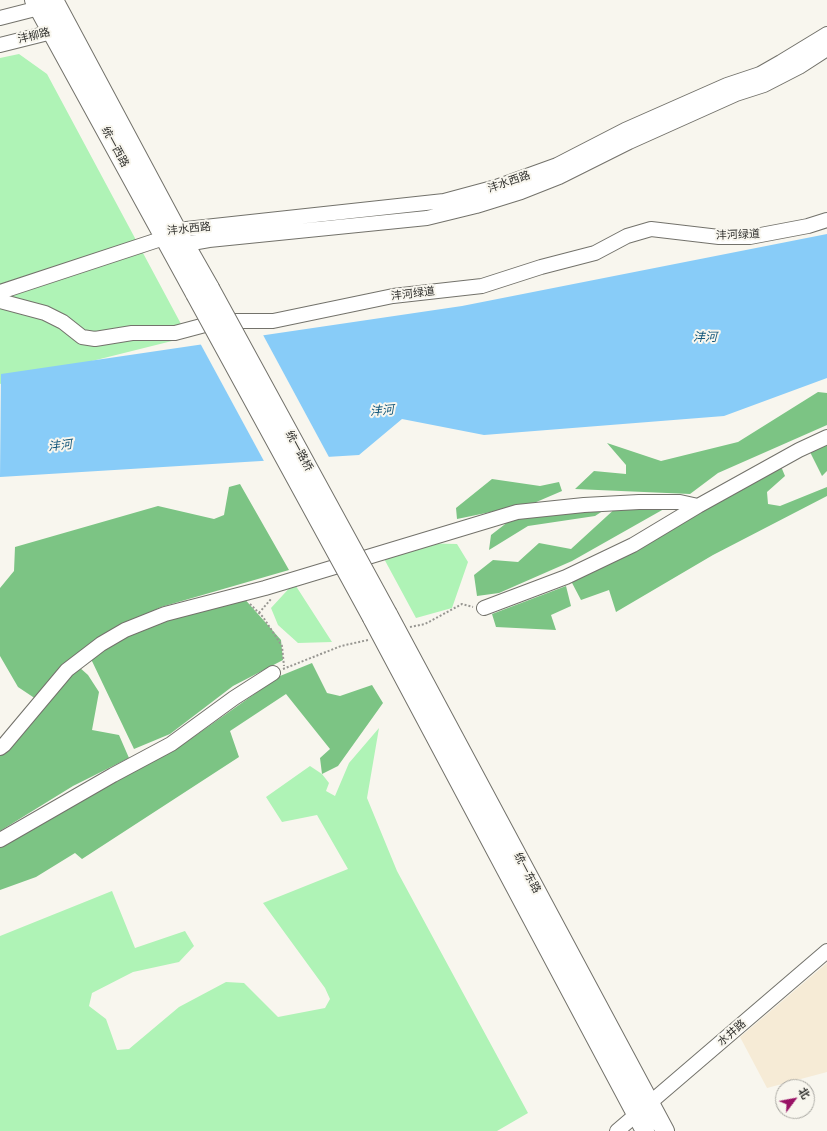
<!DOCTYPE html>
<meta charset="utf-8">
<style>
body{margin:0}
#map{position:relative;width:827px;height:1131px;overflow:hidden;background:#f8f6ee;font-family:"Noto Sans","Noto Sans SC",sans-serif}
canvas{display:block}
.north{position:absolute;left:775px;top:1079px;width:40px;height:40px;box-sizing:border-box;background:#f8f6ee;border:1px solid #a8a7a1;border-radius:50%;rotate:58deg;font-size:11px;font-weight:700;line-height:16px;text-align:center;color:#31312e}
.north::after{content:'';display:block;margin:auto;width:14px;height:18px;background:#991165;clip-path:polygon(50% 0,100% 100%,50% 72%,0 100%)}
</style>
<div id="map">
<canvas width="827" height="1131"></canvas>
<div class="north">北</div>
</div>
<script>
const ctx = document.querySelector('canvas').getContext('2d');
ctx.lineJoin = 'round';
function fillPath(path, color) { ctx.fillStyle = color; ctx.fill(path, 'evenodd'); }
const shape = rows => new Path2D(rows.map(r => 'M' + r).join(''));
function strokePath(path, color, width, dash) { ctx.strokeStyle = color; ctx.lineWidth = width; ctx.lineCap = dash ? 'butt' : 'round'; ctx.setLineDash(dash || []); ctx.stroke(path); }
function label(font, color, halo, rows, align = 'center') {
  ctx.font = font + ' "Noto Sans","Noto Sans SC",sans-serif'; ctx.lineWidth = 4; ctx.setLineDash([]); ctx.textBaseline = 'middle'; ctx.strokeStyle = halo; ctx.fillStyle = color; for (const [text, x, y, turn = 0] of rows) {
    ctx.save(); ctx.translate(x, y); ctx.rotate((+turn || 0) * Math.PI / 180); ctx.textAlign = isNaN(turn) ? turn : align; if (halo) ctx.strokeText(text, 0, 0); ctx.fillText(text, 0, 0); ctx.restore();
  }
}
const industrial = shape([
 [827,963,827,1072,767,1088,740,1037]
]);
const green = shape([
 [19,54,47,74,188,337,0,384,0,58],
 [415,543,457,544,468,562,452,608,416,618,382,555],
 [294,583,332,642,298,643,278,625,271,608],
 [379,728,367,798,397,871,528,1113,497,1131,0,1131,0,936,112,891,135,948,185,931,194,946,179,962,133,972,92,993,89,1006,106,1019,117,1050,129,1049,179,1007,226,982,244,983,278,1017,325,1008,330,999,325,988,263,903,348,869,317,815,282,822,266,797,310,766,322,774,329,783,326,791,335,796,349,763]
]);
const forest = shape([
 [818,392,827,393,827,425,718,473,690,494,575,489,594,471,626,474,626,465,607,443,661,461,738,442],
 [827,442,827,471,822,476,809,450],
 [780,464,785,476,767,492,768,504,780,506,827,487,827,496,713,555,616,612,609,590,581,600,571,581],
 [492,479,540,486,559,482,562,491,534,503,457,519,456,508],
 [240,484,289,570,161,607,131,622,36,699,18,687,0,656,0,588,14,571,15,547,158,506,214,519,224,515,229,487],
 [612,505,595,516,528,526,489,550,491,535,513,518],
 [671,505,572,561,499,593,477,596,474,575,493,560,518,562,539,543,571,549,618,506],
 [566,586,571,606,551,615,556,630,496,627,492,614],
 [242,596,281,640,283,660,233,686,170,734,134,749,91,659,146,625],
 [312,663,327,693,340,696,372,685,383,703,338,766,322,774,320,758,330,749,286,694,230,731,239,757,82,859,75,853,36,877,0,890,0,847,185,743,280,676],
 [79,667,88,675,99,692,92,730,119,735,129,758,73,786,0,831,0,748]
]);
const water = shape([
 [827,234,827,378,724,416,484,435,402,419,359,455,0,477,1,374,462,306]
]);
const pier = shape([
 [262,333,330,459,265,463,200,343]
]);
const path = shape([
 [250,604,263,617,282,646,284,666],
 [259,613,271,599],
 [410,627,425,624,462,604,473,607],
 [283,669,341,646,368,640]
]);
const minor = shape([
 [0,18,47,6],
 [0,45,60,30],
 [168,231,444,201,496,187,557,165,625,130,727,85,760,74,781,62,827,34],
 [175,246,209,240,427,218,476,206,521,192,559,177,629,142,736,94,764,85,799,67,827,49],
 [0,292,164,238],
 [0,301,45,313,63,322,82,337,95,339,132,333,175,333,220,321,273,321,393,296,482,286,541,267,595,253,627,236,651,229,719,237,750,237,808,226,827,220],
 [484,608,566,577,633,545,698,506],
 [0,748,4,745,67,670,101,644,125,630,165,614,265,588,517,512,584,505,639,502,680,502,698,506,799,450,827,437],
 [0,840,113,775,171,744,234,698,273,673],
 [617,1131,827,951]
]);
const major = shape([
 [34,0,195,294],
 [54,0,177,230,210,288],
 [388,614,665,1131],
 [372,618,645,1131]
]);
const majorBridge = shape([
 [210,288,388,614],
 [195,294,372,618]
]);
const streetNames = [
 ["沣柳路",34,36,-14],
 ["统一西路",115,147,61],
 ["沣水西路",509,182,-19],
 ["沣水西路",189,229,-6],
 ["沣河绿道",738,235,-2],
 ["沣河绿道",413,294,-7],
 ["统一路桥",299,451,61],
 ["统一东路",527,873,62],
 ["水井路",732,1033,-41]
];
const waterNames = [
 ["沣河",705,338],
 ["沣河",382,411,-5],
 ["沣河",60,446,-7]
];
fillPath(industrial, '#f6ebd6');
fillPath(green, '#aff3b6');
fillPath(forest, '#7cc484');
fillPath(water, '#88ccf8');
fillPath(pier, '#f8f6ee');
strokePath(minor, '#73726b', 16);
strokePath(major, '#73726b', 20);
strokePath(path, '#989792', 2, [2, 2]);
strokePath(minor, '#fff', 14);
strokePath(major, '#fff', 18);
strokePath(majorBridge, '#73726b', 20, []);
strokePath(majorBridge, '#fff', 18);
label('11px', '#31312e', '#f8f6ee', streetNames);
label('italic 12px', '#11567a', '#f8f6ee', waterNames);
</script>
